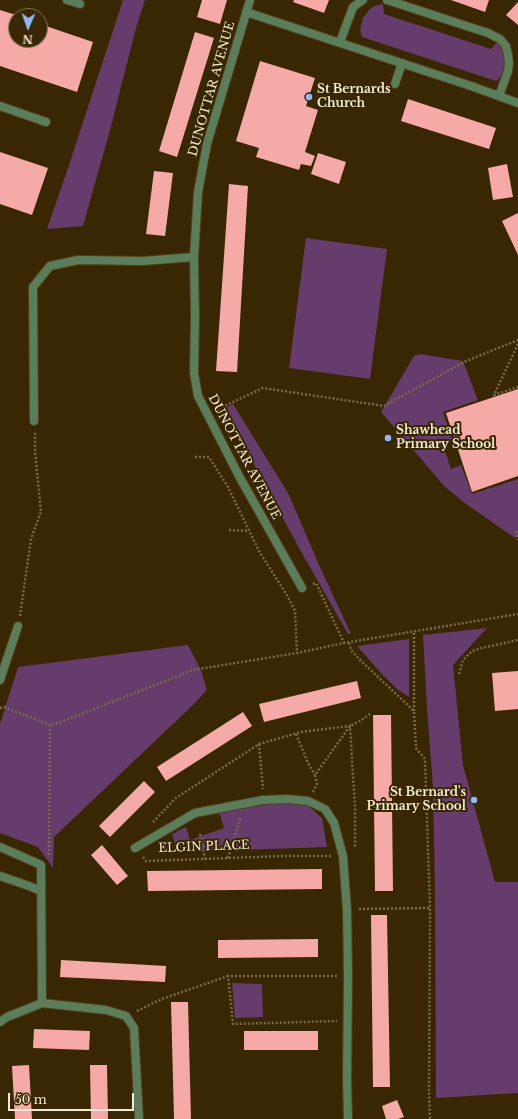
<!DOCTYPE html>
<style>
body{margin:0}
#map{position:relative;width:518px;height:1119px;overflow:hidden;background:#382702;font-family:"Libre Baskerville",serif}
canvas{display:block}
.north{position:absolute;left:8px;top:8px;width:40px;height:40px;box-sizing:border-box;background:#382702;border:1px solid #837557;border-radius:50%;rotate:182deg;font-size:11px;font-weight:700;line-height:16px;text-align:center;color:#f4ead7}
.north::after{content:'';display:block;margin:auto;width:14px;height:18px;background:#92b7fd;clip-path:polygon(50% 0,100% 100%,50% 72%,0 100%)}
.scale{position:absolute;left:8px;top:1093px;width:126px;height:18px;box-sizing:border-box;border:2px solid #f4ead7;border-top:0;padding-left:5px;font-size:12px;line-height:14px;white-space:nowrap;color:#f4ead7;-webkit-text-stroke:3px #382702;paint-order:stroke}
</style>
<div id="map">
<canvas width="518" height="1119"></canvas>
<div class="north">N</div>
<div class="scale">50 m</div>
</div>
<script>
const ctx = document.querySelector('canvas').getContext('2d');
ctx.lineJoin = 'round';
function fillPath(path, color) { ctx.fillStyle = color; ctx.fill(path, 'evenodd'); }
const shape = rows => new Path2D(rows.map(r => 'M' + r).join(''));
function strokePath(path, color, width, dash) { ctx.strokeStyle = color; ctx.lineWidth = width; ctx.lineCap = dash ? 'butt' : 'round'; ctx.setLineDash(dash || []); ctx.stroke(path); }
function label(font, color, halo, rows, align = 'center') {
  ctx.font = font + ' "Libre Baskerville",serif'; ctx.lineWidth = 4; ctx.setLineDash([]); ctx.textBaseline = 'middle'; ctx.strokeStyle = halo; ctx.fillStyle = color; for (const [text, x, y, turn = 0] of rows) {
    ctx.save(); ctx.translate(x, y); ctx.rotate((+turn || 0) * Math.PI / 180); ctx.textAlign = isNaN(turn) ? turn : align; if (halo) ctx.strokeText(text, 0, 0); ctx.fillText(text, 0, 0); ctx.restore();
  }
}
const green = shape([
 [123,0,145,0,136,28,110,130,83,226,47,229,68,168],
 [383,4,384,14,491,49,497,42,505,51,506,71,496,81,362,37,360,29,363,18,369,10,374,6],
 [306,238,387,249,370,379,289,368],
 [420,354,463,361,478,400,443,412,453,442,443,445,451,469,461,465,472,494,518,479,518,536,515,538,466,504,445,487,381,412,414,356],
 [233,404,288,493,320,567,351,634,348,634,299,548,244,446,225,408],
 [487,628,453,665,463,765,495,882,518,882,518,1093,436,1098,435,893,433,787,427,709,423,635],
 [409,639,409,697,397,689,380,672,357,646],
 [188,645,201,670,207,690,193,705,54,837,53,868,38,847,0,833,0,724,18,667],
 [277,803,306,804,322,818,327,847,178,852,172,834,186,827,190,840,224,828,219,812],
 [232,983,262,984,263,1017,235,1018]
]);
const building = shape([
 [202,0,227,0,220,24,197,17],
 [294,0,329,0,324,13,293,2],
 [451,0,489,0,485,12],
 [518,2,518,25,506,15],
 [0,10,16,15,16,40,40,40,40,24,93,42,77,92,0,66],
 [195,32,214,38,177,157,159,151],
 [260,61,315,78,306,106,318,110,305,152,315,156,311,166,301,164,299,170,256,157,259,148,236,141],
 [408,99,496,128,489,149,401,121],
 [0,152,48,168,32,215,0,204],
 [318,153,346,162,339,184,311,174],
 [507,164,513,197,493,200,488,168],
 [154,171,173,173,165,236,146,234],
 [229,184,248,186,237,372,216,371],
 [518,213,518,255,502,221],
 [518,389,518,476,472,492,446,413],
 [518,671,518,709,495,711,492,673],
 [357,681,361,698,264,722,259,704],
 [243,712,252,726,166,781,157,767],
 [373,715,391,715,393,891,375,891],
 [144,781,155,792,110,837,99,826],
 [102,845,128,876,117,885,91,855],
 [322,869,322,889,148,891,147,871],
 [371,915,387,915,390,1087,373,1087],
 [318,939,318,957,218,958,218,940],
 [61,960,166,966,165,982,60,977],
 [171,1002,188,1002,191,1119,174,1119],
 [34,1029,90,1031,89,1050,33,1048],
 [244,1031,318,1031,318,1050,244,1050],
 [29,1065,32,1119,15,1119,12,1066],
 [90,1065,107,1065,108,1119,91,1119],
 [397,1100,404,1117,398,1119,386,1119,382,1106]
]);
const path = shape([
 [518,344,494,395,518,387],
 [218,409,263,388,384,406,464,362,518,340],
 [195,457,209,457,228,487,259,551,288,597,295,611,297,653],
 [229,530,249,531],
 [516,531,518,540],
 [313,584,316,583,344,643],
 [20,616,31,539,41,512,35,451,35,431],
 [349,643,351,650,360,660,414,711,416,748,425,759,430,908,429,1092,430,1119],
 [459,674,463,660,472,651,482,648,518,640],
 [0,708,4,707,50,725],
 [414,711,414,631],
 [296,734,309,765,315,775],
 [259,744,263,789],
 [313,792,317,784,315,775,350,726,360,721,370,714],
 [153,822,176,798,259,744,301,732,350,726,355,807,355,847],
 [200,834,205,859],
 [49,855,50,725,61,722,193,670,297,653,344,643,518,614],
 [143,857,146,861,285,856,332,856],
 [228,858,241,816],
 [359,909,430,908],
 [337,976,228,976,233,1024,337,1021],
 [137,1011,162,999,228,976]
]);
const lane = shape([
 [395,84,402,63],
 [0,106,46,122],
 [0,680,18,626]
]);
const street = shape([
 [67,0,80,4],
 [250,0,207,144,198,192,194,257,195,318,194,373,198,396,239,476,302,588],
 [387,0,488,33,500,39,506,46,508,55,509,63,508,71,499,96],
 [246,12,471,86,518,103],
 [340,42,353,7,363,0],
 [34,421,33,287,50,266,78,260,143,261,194,257],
 [0,847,41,865,42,1003],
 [135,848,195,813,263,800,288,799,308,801,325,809,334,823,343,856,347,910,348,976,347,1079,348,1119],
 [0,876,29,886,41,891],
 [0,1022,7,1017,42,1003,106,1010,126,1016,134,1028,139,1119]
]);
const markers = [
 [309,97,4,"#92b7fd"],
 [388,438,4,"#92b7fd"],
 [474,800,4,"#92b7fd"]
];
const streetNames = [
 ["DUNOTTAR AVENUE",212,89,-74],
 ["DUNOTTAR AVENUE",244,457,62],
 ["ELGIN PLACE",204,847,-2]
];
const poiNames = [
 ["St Bernards",317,90],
 ["Church",317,104],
 ["Shawhead",396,431],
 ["Primary School",396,445],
 ["St Bernard's",466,793,"right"],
 ["Primary School",466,807,"right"]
];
fillPath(green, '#653c6b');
fillPath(building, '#f5aaa7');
strokePath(lane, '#524220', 10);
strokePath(street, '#524220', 10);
strokePath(path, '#796b4c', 2.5, [2, 2]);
strokePath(lane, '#5c7d59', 8);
strokePath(street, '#5c7d59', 8);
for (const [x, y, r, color] of markers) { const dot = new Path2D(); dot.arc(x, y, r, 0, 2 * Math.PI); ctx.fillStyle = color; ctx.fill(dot); strokePath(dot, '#382702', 1.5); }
label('12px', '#f4ead7', '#382702', streetNames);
label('bold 12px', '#f4ead7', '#382702', poiNames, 'left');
</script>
